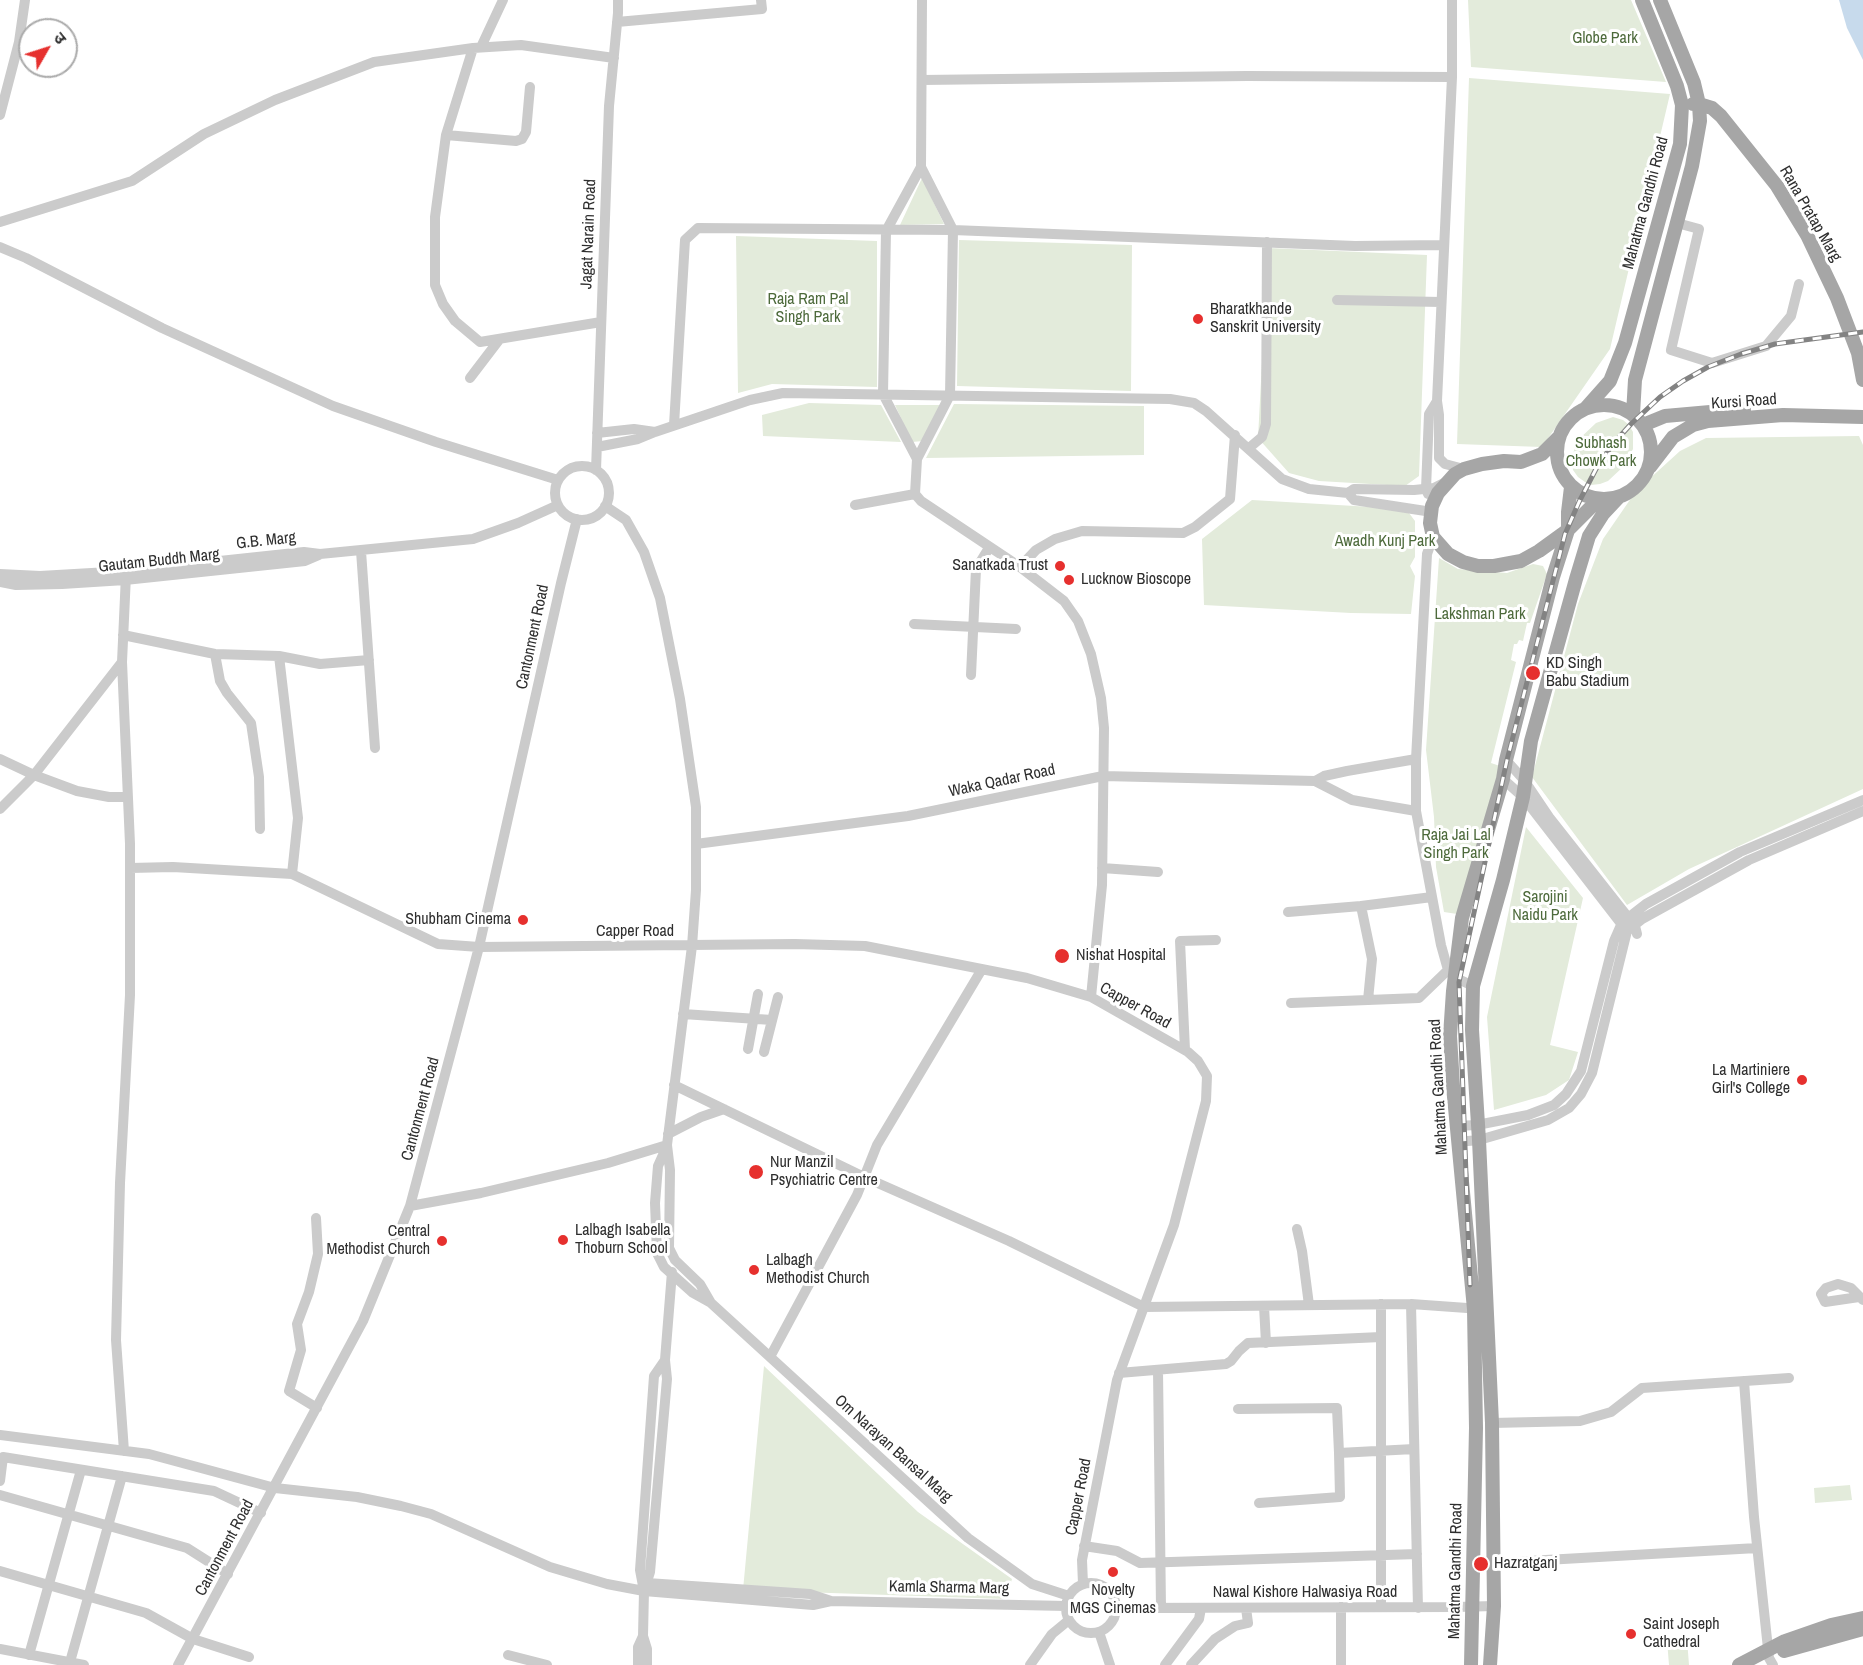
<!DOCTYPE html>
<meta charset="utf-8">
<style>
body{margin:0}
#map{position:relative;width:1863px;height:1665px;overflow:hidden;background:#fff;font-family:"Archivo Narrow","Noto Sans Devanagari",sans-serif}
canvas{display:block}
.north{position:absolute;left:18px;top:18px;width:60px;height:60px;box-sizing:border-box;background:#fff;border:2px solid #ababab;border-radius:50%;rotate:51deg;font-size:16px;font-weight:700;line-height:24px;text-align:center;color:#2e2e2e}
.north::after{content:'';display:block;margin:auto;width:21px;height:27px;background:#e6302e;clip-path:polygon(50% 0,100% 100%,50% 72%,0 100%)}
</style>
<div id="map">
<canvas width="1863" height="1665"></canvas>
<div class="north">उ</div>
</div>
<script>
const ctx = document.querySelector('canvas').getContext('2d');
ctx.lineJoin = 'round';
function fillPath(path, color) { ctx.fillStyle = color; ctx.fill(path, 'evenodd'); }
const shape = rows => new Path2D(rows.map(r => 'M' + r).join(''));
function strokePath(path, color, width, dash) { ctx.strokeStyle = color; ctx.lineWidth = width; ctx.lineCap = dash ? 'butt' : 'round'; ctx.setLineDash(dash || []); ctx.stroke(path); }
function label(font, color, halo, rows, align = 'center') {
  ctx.font = font + ' "Archivo Narrow",sans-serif'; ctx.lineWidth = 6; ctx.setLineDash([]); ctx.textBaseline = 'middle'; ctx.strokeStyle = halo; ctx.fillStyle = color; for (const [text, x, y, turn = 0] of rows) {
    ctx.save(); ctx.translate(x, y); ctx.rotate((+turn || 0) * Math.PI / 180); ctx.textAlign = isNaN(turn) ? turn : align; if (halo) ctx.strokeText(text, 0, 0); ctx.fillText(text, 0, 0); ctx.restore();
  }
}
const green = shape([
 [1468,0,1631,0,1666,82,1471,67],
 [1469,78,1670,94,1610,349,1542,447,1457,444],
 [922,178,944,224,900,225],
 [736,236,877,241,877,387,772,384,738,393],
 [959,240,1132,245,1131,391,957,386],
 [1268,248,1427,255,1419,476,1405,486,1319,481,1289,473,1258,438],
 [809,403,881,405,901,442,763,436,762,415],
 [954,404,1144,406,1144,455,926,458],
 [895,405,940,405,923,441,912,442],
 [1613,417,1623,420,1629,425,1633,432,1633,449,1624,466,1608,481,1600,484,1591,485,1585,482,1578,477,1573,470,1571,460,1577,441,1596,423],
 [1859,436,1863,445,1863,789,1689,869,1627,905,1532,777,1578,604,1603,539,1636,491,1680,451,1706,438],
 [1252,500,1406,509,1415,521,1415,557,1410,566,1415,576,1411,614,1351,613,1204,605,1202,539],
 [1439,558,1458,569,1507,573,1533,564,1543,566,1547,574,1530,623,1527,623,1523,641,1519,640,1517,644,1514,644,1511,660,1516,662,1491,763,1500,766,1457,914,1444,912,1436,867,1434,817,1426,750],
 [1526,827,1583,898,1550,1045,1578,1052,1569,1080,1546,1095,1494,1110,1487,1017],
 [764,1366,918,1512,1012,1579,1006,1599,743,1590],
 [1850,1485,1852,1500,1815,1503,1814,1488],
 [1687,1639,1689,1665,1669,1665,1667,1640]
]);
const water = shape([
 [1839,0,1863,0,1863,60,1847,28]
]);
const minor = shape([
 [922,0,921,167,953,230,950,395,917,459,915,494,921,501,1020,567,1064,601,1078,621,1091,654,1101,698,1104,728,1102,885,1091,997],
 [1452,0,1452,77,1437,401,1439,415,1439,458,1445,464,1464,469],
 [617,22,762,9,761,0],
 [481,47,503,0],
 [473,48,446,135,435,217,435,285,443,304,455,321,480,342,601,322],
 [922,80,1247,76,1452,77],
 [0,115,19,42,25,0],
 [446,135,516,141,522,139,526,132,530,87],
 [0,222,132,181,204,134,275,100,374,62,473,48,521,45,614,58],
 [1677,223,1699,229,1671,350,1712,363,1766,346,1791,316,1799,284],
 [0,247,26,258,162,328,333,406,436,442,558,480],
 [1337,300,1441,302],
 [470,378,499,340],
 [674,425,685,240,698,228,953,230,1355,246,1443,245],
 [597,433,634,429,655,432],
 [597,447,638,439,655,432,750,400,783,393,1170,399,1194,403,1206,411,1282,479,1309,489,1348,493,1354,489,1414,490,1434,488,1446,482],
 [1249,448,1262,437,1266,424,1267,242],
 [917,459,883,394,886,231,921,167],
 '555 493a27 27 0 1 1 54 0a27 27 0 1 1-54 0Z',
 [596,470,609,106,618,13,618,0],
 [1348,493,1354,500,1432,512],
 [1428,494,1426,489,1429,414,1437,401],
 [855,505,915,494],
 [605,506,626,520,644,552,660,598,680,699,696,807,696,890,692,946,667,1145,670,1170,669,1248,675,1260,700,1284,711,1303],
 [1433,537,1427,554,1416,759,1416,811,1441,945,1448,970,1454,977,1473,986],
 [361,551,375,748],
 [1020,567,1036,550,1055,539,1082,531,1183,533,1195,527,1230,499,1235,435],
 [0,574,40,576,126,571,304,552,320,554,473,539,518,523,558,505],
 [0,582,16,585,62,584,125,580,305,561,319,555],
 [914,624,1016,629],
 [123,635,215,654,279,656,320,664,369,660],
 [215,654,220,681,227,693,251,723,259,777,260,829],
 [279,656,298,818,292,874],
 [122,662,130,844,130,995,120,1183,116,1340,124,1451],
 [971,675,976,569,989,548],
 [0,759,34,775,77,791,109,797,128,797],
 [1506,760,1524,780,1549,817,1635,926,1637,934],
 [1503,779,1523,797,1626,930],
 [1315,781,1352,800,1416,811],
 [0,809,34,775,122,662,126,575],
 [696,844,908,816,1103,776,1315,781,1324,776,1347,771,1416,759],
 [130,868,173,867,292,874,438,944,479,947,795,944,865,946,1027,978,1091,997,1188,1052,1198,1061,1207,1076,1206,1101,1174,1225,1117,1380,1082,1560,1083,1584],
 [1102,868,1158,872],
 [1361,906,1432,897],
 [1288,912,1361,906,1372,959,1368,1000],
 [1291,1003,1419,998,1448,970],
 [683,1014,772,1020],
 [748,1049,758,994],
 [1185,1050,1180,941,1216,940],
 [764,1052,778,997],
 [674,1085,864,1177,1009,1241,1144,1307,1411,1304,1481,1309],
 [1456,1126,1477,1125,1528,1115,1554,1105,1566,1094,1581,1071,1614,941,1621,925,1628,918,1646,904,1740,852,1863,800],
 [668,1134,701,1117,724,1109],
 [1457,1142,1479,1140,1548,1120,1569,1108,1581,1094,1592,1073,1627,931,1642,919,1749,860,1863,811],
 [667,1146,658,1166,655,1203,657,1253,664,1267,693,1293,711,1303,968,1538,1032,1584,1069,1596],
 [410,1206,481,1193,608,1163,667,1145],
 [316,1218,318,1254,309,1292,297,1324,301,1350,289,1391,317,1408],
 [1297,1229,1302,1251,1309,1305],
 [1859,1297,1825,1302,1821,1294,1826,1288,1838,1284,1851,1288,1863,1300],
 [1411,1304,1418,1608],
 [1264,1306,1266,1343],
 [770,1357,857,1195,877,1145,982,969],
 [1158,1370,1161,1608],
 [1119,1373,1226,1364,1231,1361,1239,1351,1248,1343,1381,1337],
 [1744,1381,1754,1517,1769,1658,1773,1665],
 [1238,1409,1337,1408,1339,1453],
 [1492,1423,1580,1421,1611,1412,1642,1388,1789,1378],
 [0,1435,149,1454,275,1488,357,1497,401,1506,431,1514,550,1567,607,1584,644,1591,813,1605,831,1601,1066,1606],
 [0,1481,3,1457,214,1491,261,1513],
 [0,1495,187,1548,228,1574],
 [1259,1503,1340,1497,1339,1453,1414,1449],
 [1084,1546,1117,1551,1140,1563,1417,1554],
 [1493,1563,1757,1548],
 [0,1571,146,1613,193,1639,249,1657],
 '1066 1608a25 25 0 1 1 50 0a25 25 0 1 1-50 0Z',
 [647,1583,810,1594,831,1601],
 [644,1591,650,1572,667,1379,665,1360,672,1272],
 [1341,1607,1341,1665],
 [1381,1607,1381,1304],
 [1117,1608,1456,1607,1494,1606],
 [1099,1632,1110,1665],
 [0,1649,84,1665],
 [29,1655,81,1470],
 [508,1655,547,1665],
 [70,1662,122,1476],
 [178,1665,363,1321,410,1206,479,947,561,583,577,519],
 [638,1665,638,1647,643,1636],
 [647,1665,647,1649,643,1636,644,1591,640,1570,654,1376,665,1360],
 [1030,1665,1052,1634,1069,1620],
 [1165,1665,1199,1619,1201,1608],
 [1191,1665,1215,1639,1235,1626,1248,1623,1246,1608]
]);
const major = shape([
 [1693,104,1699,104,1712,108,1721,116,1777,186,1807,235,1837,298,1858,353,1863,380],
 '1557 452a47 47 0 1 1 94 0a47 47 0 1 1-94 0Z',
 [1586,408,1610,381,1625,343,1680,144,1682,105,1677,86,1642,0],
 [1633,414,1635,380,1692,166,1700,121,1699,104,1694,83,1660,0],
 [1643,425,1665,416,1744,409],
 [1558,438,1542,454,1521,462,1504,461,1482,464,1464,469,1455,474,1438,493,1432,506,1430,523,1433,537,1448,554,1463,562,1478,566,1494,566,1521,561,1539,551,1568,530,1599,499],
 [1650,467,1673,437,1693,425,1708,421,1783,415,1863,417],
 [1784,1651,1863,1629],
 [1471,1665,1476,1428,1474,1309,1453,1086,1450,1036,1453,991,1462,918,1503,779,1506,760,1553,577,1568,530,1568,512,1571,487],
 [1490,1665,1494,1606,1492,1423,1479,1140,1472,1030,1473,986,1503,880,1523,797,1531,741,1576,579,1589,536,1603,514,1618,498],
 [1739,1665,1785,1641,1831,1625,1863,1618]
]);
const rail = shape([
 [1470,1285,1459,982,1507,760,1565,534,1579,502,1597,467,1613,444,1631,424,1660,397,1683,381,1708,367,1741,354,1775,344,1863,332]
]);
const markers = [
 [1198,319,6,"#e6302e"],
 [1060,566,6,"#e6302e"],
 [1069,580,6,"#e6302e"],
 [1533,673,8,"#e6302e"],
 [523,920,6,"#e6302e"],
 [1062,956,8,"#e6302e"],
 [1802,1080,6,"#e6302e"],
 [756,1172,8,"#e6302e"],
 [563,1240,6,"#e6302e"],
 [442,1241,6,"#e6302e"],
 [754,1270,6,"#e6302e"],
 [1481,1564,8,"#e6302e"],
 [1113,1572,6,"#e6302e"],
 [1631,1634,6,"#e6302e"]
];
const parkNames = [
 ["Globe Park",1605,39],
 ["Raja Ram Pal",808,300],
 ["Singh Park",808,318],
 ["Subhash",1601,444],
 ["Chowk Park",1601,462],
 ["Awadh Kunj Park",1385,542],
 ["Lakshman Park",1480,615],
 ["Raja Jai Lal",1456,836],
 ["Singh Park",1456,854],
 ["Sarojini",1545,898],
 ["Naidu Park",1545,916]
];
const streetNames = [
 ["Mahatma Gandhi Road",1646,203,-75],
 ["Rana Pratap Marg",1810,214,60],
 ["Jagat Narain Road",589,234,-88],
 ["Kursi Road",1744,402,-4],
 ["G.B. Marg",266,541,-6],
 ["Gautam Buddh Marg",159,561,-6],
 ["Cantonment Road",533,637,-78],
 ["Waka Qadar Road",1002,781,-12],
 ["Capper Road",635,932],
 ["Capper Road",1135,1006,29],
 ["Mahatma Gandhi Road",1439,1087,-93],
 ["Cantonment Road",421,1109,-75],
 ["Om Narayan Bansal Marg",893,1449,42],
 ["Capper Road",1079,1497,-79],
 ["Cantonment Road",225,1548,-62],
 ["Mahatma Gandhi Road",1456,1571,-89],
 ["Kamla Sharma Marg",949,1588,1],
 ["Nawal Kishore Halwasiya Road",1305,1593]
];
const poiNames = [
 ["Bharatkhande",1210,310],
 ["Sanskrit University",1210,328],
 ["Sanatkada Trust",1048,566,"right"],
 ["Lucknow Bioscope",1081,580],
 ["KD Singh",1546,664],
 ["Babu Stadium",1546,682],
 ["Shubham Cinema",511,920,"right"],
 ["Nishat Hospital",1076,956],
 ["La Martiniere",1790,1071,"right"],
 ["Girl's College",1790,1089,"right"],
 ["Nur Manzil",770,1163],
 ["Psychiatric Centre",770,1181],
 ["Lalbagh Isabella",575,1231],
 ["Thoburn School",575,1249],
 ["Central",430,1232,"right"],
 ["Methodist Church",430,1250,"right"],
 ["Lalbagh",766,1261],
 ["Methodist Church",766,1279],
 ["Hazratganj",1494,1564],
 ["Novelty",1113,1591,"center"],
 ["MGS Cinemas",1113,1609,"center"],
 ["Saint Joseph",1643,1625],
 ["Cathedral",1643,1643]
];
fillPath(green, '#e3ebdb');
fillPath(water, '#c7daec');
strokePath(minor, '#cbcbcb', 10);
strokePath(major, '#a6a6a6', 14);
strokePath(rail, '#838383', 5);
strokePath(rail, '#fff', 3, [9]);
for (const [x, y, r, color] of markers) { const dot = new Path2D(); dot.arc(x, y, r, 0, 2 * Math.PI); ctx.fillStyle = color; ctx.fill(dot); strokePath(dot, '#fff', 2); }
label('16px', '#4d6a3b', '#fff', parkNames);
label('16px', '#2e2e2e', '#fff', streetNames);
label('16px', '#2e2e2e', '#fff', poiNames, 'left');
</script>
